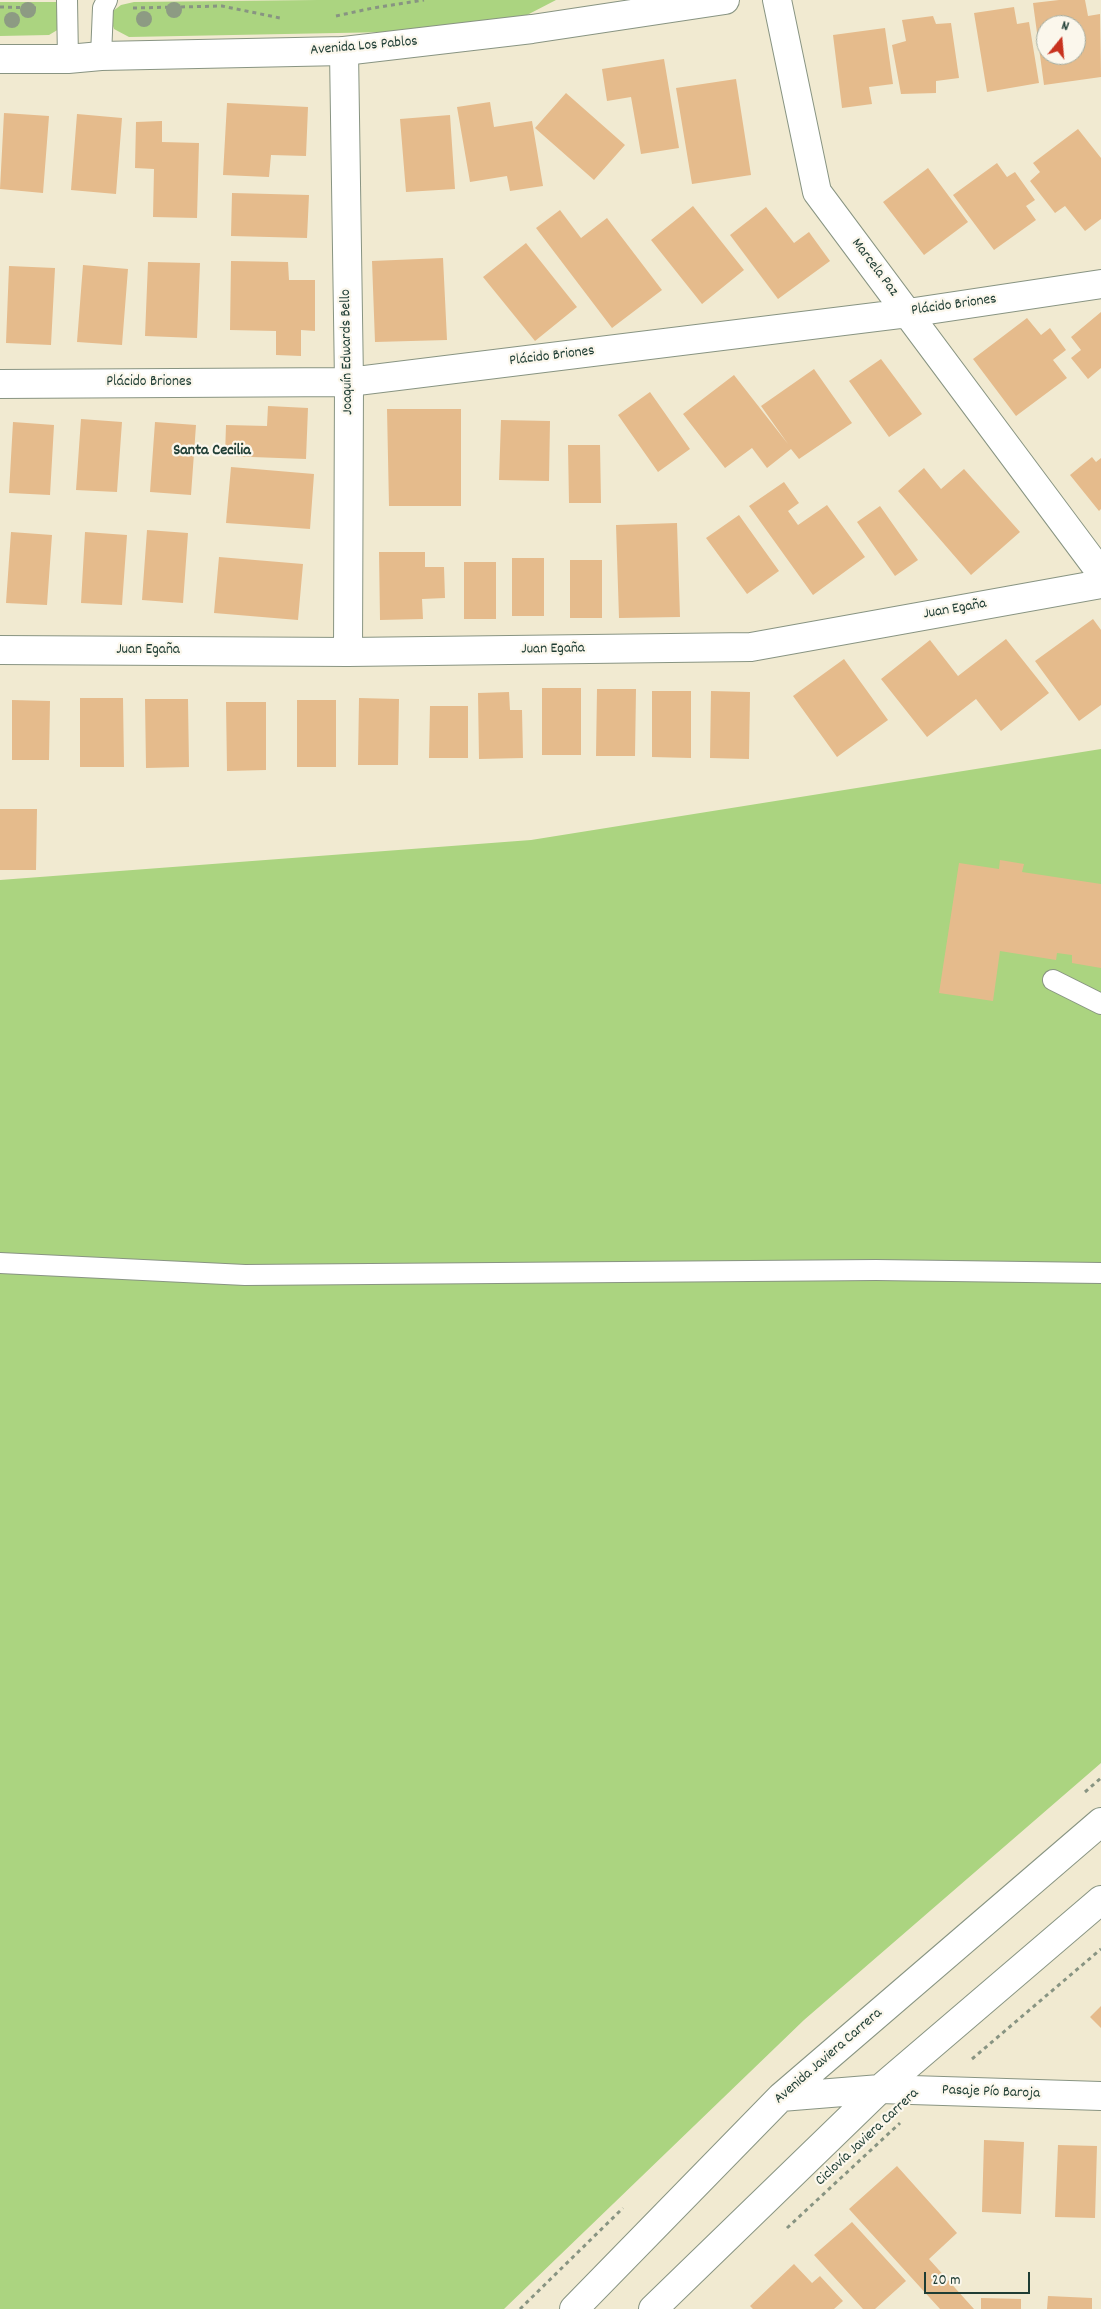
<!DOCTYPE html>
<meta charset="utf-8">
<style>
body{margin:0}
#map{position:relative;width:1101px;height:2309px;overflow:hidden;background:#f1ead1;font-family:Dekko,sans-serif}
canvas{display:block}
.north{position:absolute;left:1036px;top:15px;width:50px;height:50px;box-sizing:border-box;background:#fbf7ec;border:1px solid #a3ada2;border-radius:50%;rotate:17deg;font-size:14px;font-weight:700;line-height:20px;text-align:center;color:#1f3d34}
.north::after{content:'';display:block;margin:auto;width:18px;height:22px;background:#c8321e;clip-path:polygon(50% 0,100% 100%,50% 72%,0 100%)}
.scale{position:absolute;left:924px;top:2272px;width:106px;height:22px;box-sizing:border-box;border:2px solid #1f3d34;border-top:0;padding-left:6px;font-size:15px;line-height:18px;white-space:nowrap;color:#1f3d34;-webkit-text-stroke:4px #fbf7ec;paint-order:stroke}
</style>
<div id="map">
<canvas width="1101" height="2309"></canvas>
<div class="north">N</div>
<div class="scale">20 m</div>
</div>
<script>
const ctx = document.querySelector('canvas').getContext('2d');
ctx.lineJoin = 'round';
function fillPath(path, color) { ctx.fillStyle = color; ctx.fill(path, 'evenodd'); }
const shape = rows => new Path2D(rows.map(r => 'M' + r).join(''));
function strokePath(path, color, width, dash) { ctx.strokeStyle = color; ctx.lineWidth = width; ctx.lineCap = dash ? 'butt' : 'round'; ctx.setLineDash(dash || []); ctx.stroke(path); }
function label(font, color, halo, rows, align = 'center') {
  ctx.font = font + ' Dekko,sans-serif'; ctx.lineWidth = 4.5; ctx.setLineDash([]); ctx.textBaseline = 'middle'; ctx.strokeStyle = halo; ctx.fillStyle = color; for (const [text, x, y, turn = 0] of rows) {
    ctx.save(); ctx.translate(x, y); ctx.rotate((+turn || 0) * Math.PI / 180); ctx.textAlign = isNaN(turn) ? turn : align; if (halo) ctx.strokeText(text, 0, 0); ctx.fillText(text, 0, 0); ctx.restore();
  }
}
const green = shape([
 [317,0,556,0,527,15,389,32,129,37,114,29,111,20,113,11,121,5,134,2],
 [0,2,57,2,60,4,59,29,49,35,0,36],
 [1101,749,1101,1763,804,2020,504,2309,0,2309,0,880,531,840]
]);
const building = shape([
 [1059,0,1085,0,1088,16,1100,14,1101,77,1044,85,1033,3],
 [1046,25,1076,25,1076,55,1046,55],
 [1014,7,1017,24,1029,22,1039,83,987,92,974,13],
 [933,16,936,24,951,23,959,78,936,81,936,93,901,94,892,45,906,41,902,20],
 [885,28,893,84,869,87,872,104,842,108,833,35],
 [664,59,679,148,641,154,631,97,607,101,602,69],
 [736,79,751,175,692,184,676,88],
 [566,93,625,145,594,180,535,128],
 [490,102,494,127,532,121,543,186,510,191,507,176,470,182,457,107],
 [227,103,308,107,306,156,271,155,269,177,223,175],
 [4,113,49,116,43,193,0,189],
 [77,114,122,118,116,194,71,190],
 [450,115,455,189,406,192,400,119],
 [162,121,162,142,199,143,197,218,153,217,154,169,135,168,136,122],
 [1078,129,1101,158,1101,219,1085,231,1065,206,1055,213,1030,181,1040,172,1033,163],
 [997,163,1007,177,1015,172,1035,200,1026,206,1036,220,994,250,953,195],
 [928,168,968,222,924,255,883,202],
 [232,193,309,195,307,238,231,236],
 [693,206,744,270,702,304,651,240],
 [766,207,794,243,809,232,830,261,778,299,730,235],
 [560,210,581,238,607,218,662,290,612,328,536,228],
 [526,243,577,307,535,341,483,277],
 [443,258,447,340,375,342,372,261],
 [231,261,288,262,289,280,315,280,315,331,301,330,301,356,276,355,276,331,230,330],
 [148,262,200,263,197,338,145,336],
 [83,265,128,269,122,345,77,342],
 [9,266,55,268,51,345,6,343],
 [1101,312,1101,368,1088,379,1071,358,1081,350,1071,337],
 [1027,318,1041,335,1050,328,1066,350,1053,360,1067,378,1016,416,973,359],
 [881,359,922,414,889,437,849,381],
 [814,369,852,423,799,459,791,449,767,468,752,448,725,468,683,414,734,375,788,444,761,406],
 [650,392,690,449,658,472,618,415],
 [268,406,308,408,306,459,225,456,226,425,267,426],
 [387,409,461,409,461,506,389,506],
 [81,419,122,422,117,492,76,490],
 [501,420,550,421,549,481,499,480],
 [13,422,54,425,50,495,9,493],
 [155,422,196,425,191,495,150,492],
 [568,445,600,445,601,503,569,503],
 [1092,457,1096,462,1101,458,1101,509,1099,511,1070,475],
 [231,467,314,474,310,529,226,523],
 [924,468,941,489,964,469,1020,532,971,575,898,491],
 [784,482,799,503,788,511,798,525,827,505,865,557,813,595,749,506],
 [880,506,918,560,895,576,857,522],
 [739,515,779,571,747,594,706,538],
 [677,523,680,617,619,618,616,525],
 [147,530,188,533,183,603,142,600],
 [11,532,52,535,47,605,6,603],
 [85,532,127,535,122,605,81,603],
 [379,552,425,552,425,567,444,567,445,598,422,599,423,619,380,620],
 [219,557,303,564,298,620,214,613],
 [512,558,544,558,544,616,512,616],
 [570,560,602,560,602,618,570,618],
 [464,562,496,562,496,619,464,619],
 [1093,619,1101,630,1101,705,1079,721,1035,661],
 [1006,639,1049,693,1001,731,976,699,927,737,881,679,930,640,958,676],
 [844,659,888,720,837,757,793,696],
 [542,688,581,688,581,755,542,755],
 [597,689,636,689,635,756,596,756],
 [652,691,691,691,691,758,652,757],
 [711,691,750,692,749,759,710,758],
 [509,692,510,710,522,710,523,758,479,759,478,693],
 [80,698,123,698,124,767,80,767],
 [359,698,399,699,398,765,358,765],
 [145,699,188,699,189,767,146,768],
 [12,700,50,701,49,760,12,760],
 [297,700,336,700,336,767,297,767],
 [226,702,266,702,266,770,227,771],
 [430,706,468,706,468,758,429,758],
 [0,809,37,809,36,870,0,870],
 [1000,860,1024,864,1022,872,1101,884,1101,968,1072,963,1072,955,1057,953,1056,960,1000,951,993,1001,939,993,959,863,999,869],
 [1101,2006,1101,2028,1090,2017],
 [984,2140,1024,2142,1021,2214,982,2212],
 [1058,2145,1097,2146,1095,2218,1055,2217],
 [897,2166,957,2233,929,2259,974,2309,940,2309,849,2209],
 [852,2222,906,2281,875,2309,863,2309,814,2255],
 [794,2264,812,2283,820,2276,843,2301,834,2309,753,2309,750,2306],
 [1048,2296,1092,2298,1092,2309,1047,2309],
 [981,2298,1021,2299,1021,2309,981,2309]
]);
const path = shape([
 [0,7,39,8],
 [133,8,222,6,280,18],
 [336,16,373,8,424,0],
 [1085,1792,1101,1778],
 [972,2059,1101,1949],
 [787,2228,900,2123],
 [520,2309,623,2208]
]);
const lane = shape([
 [67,0,68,59],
 [101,56,103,8,107,0],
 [1053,980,1101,1004],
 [0,1263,245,1275,876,1270,1101,1273]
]);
const street = shape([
 [777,0,817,192,1101,573],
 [344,51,349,382,348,652],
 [0,384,349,382,908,313,1101,284],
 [0,650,348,652,751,647,1101,584],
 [880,2089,1101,2096]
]);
const secondary = shape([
 [0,59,68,59,101,56,344,51,532,29,725,0]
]);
const primary = shape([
 [781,2097,880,2089],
 [574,2309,781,2097,1101,1822],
 [653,2309,880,2089,1101,1900]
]);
const trees = [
 [28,10],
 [174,10],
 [144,19],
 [12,20]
];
const streetNames = [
 ["Avenida Los Pablos",364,47,-5],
 ["Marcela Paz",874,268,53],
 ["Plácido Briones",954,306,-8],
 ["Joaquín Edwards Bello",348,352,-91],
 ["Plácido Briones",552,357,-7],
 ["Plácido Briones",149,383],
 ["Juan Egaña",955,610,-10],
 ["Juan Egaña",553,650,-1],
 ["Juan Egaña",148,651],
 ["Avenida Javiera Carrera",829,2057,-41],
 ["Pasaje Pío Baroja",991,2093,2],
 ["Ciclovía Javiera Carrera",868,2138,-43]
];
const neighbourhoodNames = [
 ["Santa Cecilia",212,452]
];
fillPath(green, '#abd480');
fillPath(building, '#e5bb8c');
strokePath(lane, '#889482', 22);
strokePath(street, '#889482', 30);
strokePath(secondary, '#889482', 30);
strokePath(primary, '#889482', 30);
strokePath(path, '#889482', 3, [4, 4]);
strokePath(lane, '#fff', 20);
strokePath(street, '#fff', 28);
strokePath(secondary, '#fff', 28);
strokePath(primary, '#fff', 28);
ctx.fillStyle = '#8d9b83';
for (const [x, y] of trees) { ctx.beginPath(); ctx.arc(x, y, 8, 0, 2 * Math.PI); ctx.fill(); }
label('15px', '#1f3d34', '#fbf7ec', streetNames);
label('bold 16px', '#1f3d34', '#fbf7ec', neighbourhoodNames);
</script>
